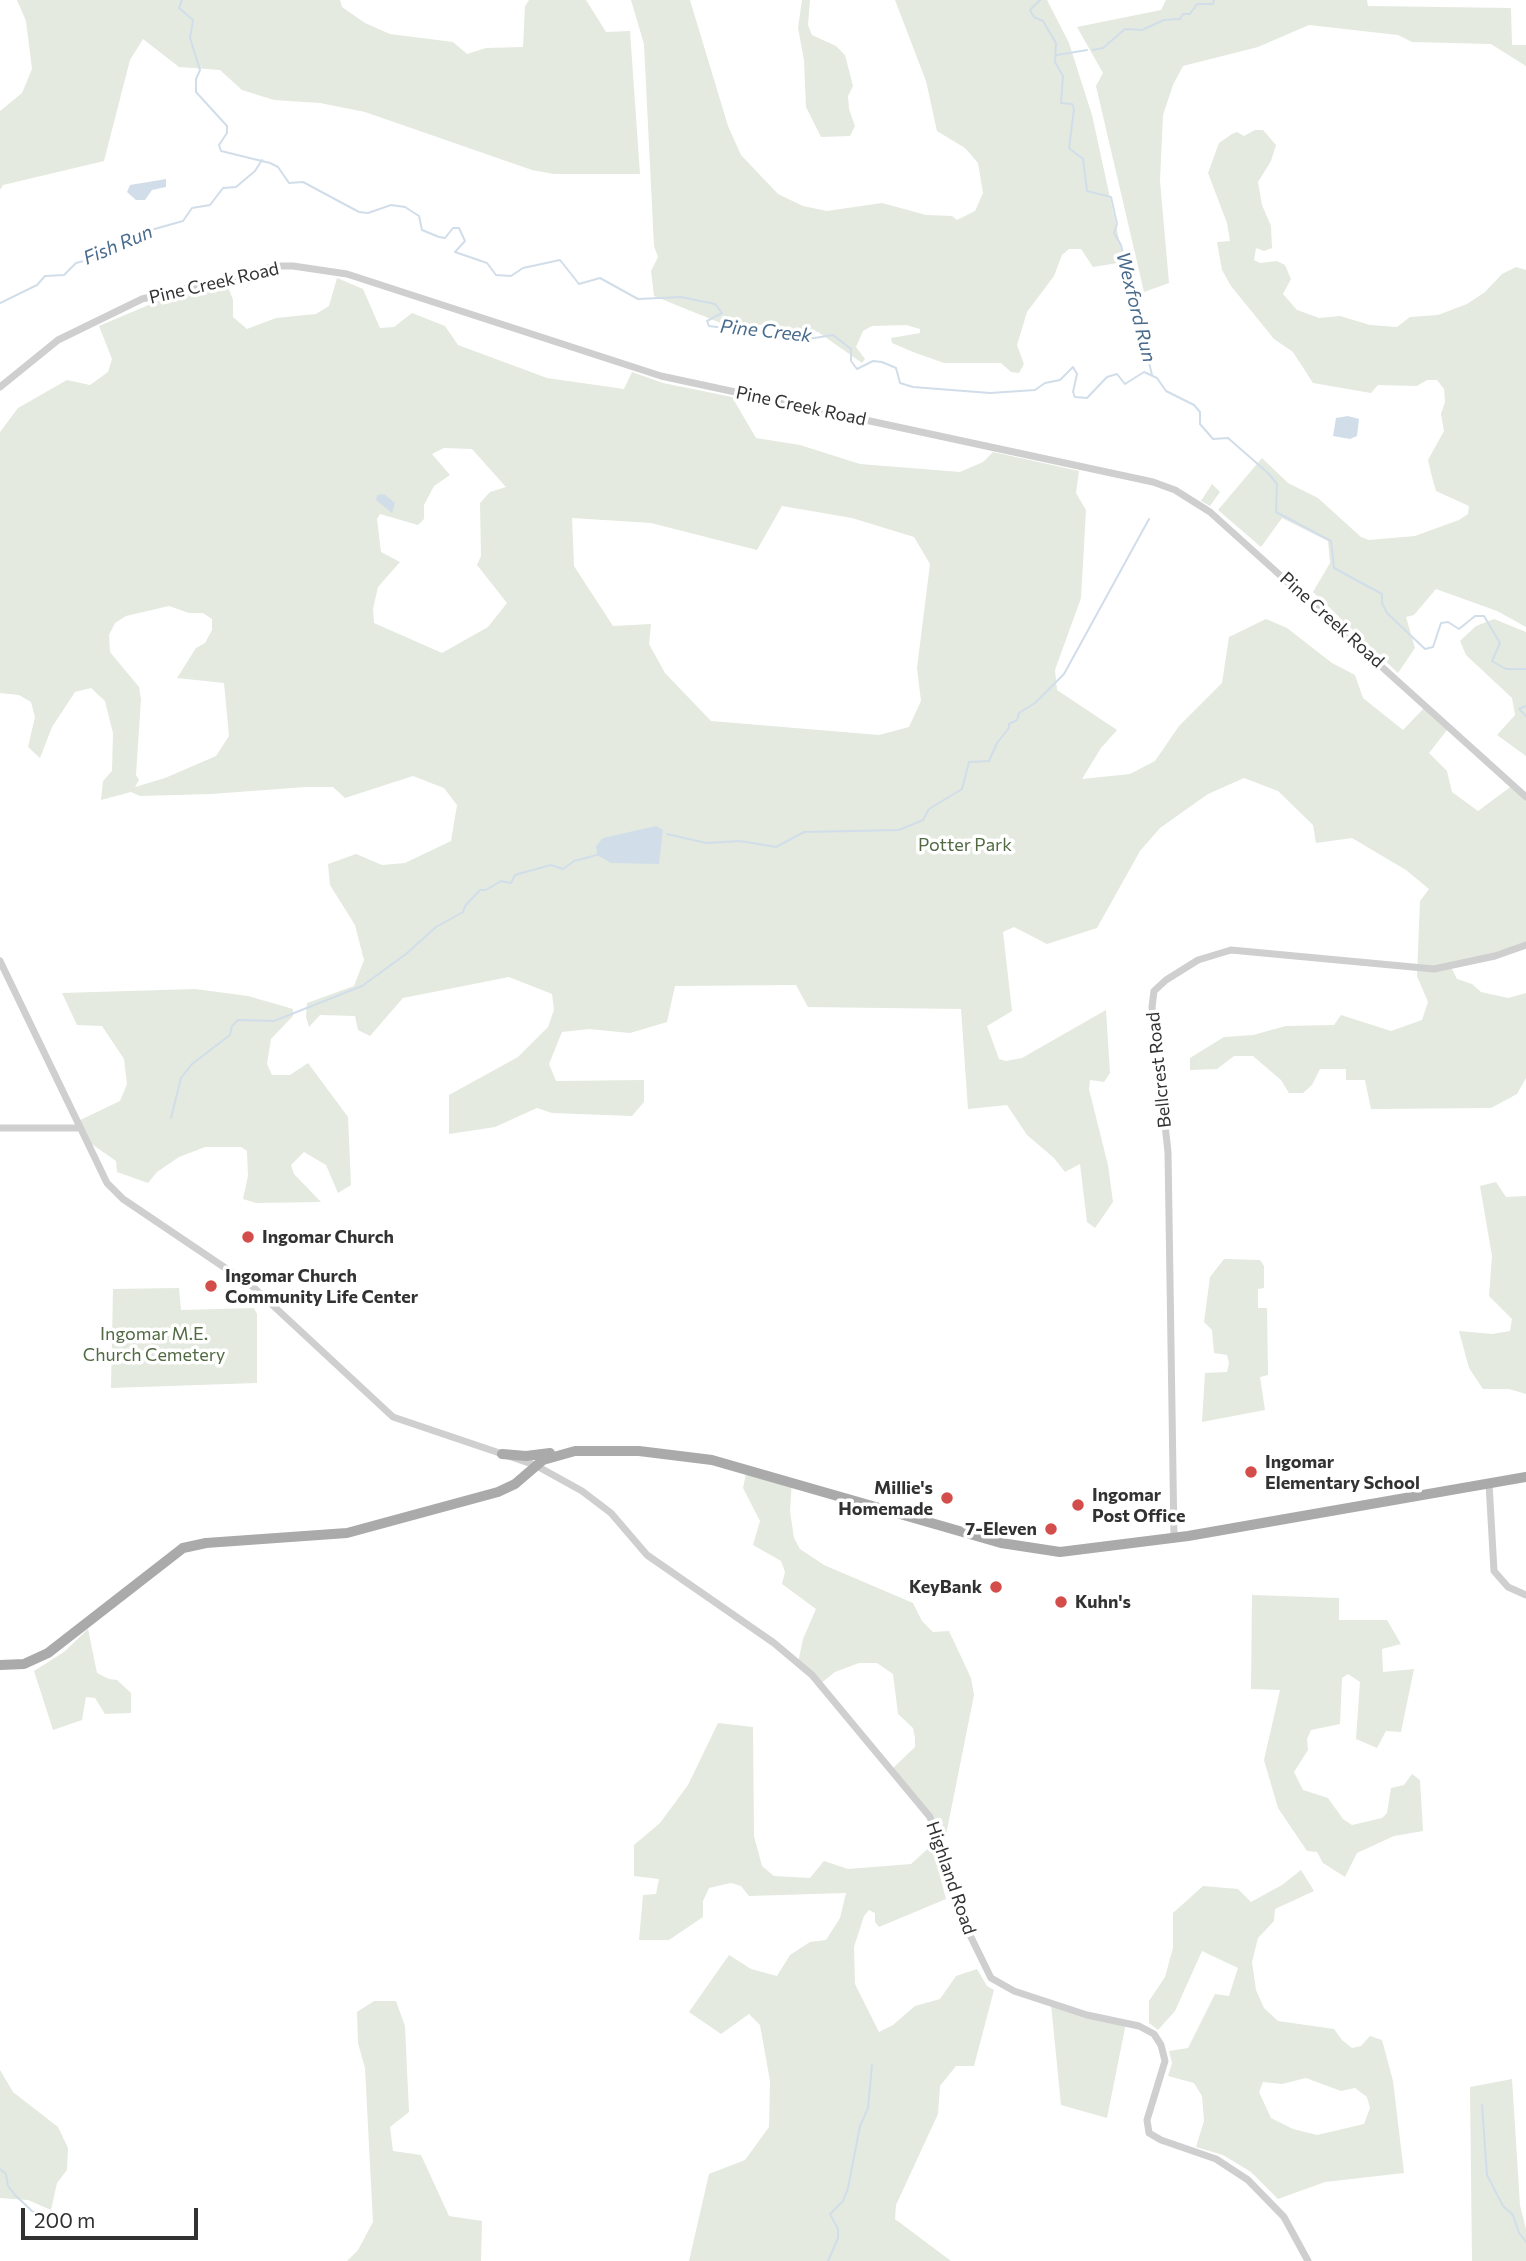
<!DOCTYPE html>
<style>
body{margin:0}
#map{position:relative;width:1526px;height:2261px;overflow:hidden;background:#fff;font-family:Commissioner,sans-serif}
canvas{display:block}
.scale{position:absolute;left:21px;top:2208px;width:177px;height:32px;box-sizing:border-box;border:4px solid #323232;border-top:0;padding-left:9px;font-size:21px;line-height:24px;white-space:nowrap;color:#323232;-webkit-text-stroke:5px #fff;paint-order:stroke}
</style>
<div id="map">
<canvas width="1526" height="2261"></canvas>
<div class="scale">200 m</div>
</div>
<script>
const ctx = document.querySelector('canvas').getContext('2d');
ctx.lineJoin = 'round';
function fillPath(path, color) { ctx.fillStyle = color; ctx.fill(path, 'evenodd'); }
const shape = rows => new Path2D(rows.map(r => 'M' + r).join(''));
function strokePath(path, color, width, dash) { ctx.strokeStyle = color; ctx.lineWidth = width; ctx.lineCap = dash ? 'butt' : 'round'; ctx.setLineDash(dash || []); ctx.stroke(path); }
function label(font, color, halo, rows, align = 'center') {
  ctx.font = font + ' Commissioner,sans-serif'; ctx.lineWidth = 7; ctx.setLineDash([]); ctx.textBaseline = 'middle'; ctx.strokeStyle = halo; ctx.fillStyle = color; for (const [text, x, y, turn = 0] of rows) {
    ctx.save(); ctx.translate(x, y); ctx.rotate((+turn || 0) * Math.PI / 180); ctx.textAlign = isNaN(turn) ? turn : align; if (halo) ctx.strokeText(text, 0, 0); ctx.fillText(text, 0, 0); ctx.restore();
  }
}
const green = shape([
 [17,0,340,0,342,7,365,23,390,34,453,42,467,54,486,48,523,47,525,6,529,0,586,0,606,32,630,31,640,174,554,174,532,170,365,112,320,103,274,100,242,90,220,70,179,67,143,39,130,60,104,161,3,185,0,190,0,111,22,93,32,69,26,21],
 [631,0,690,0,728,126,741,155,778,194,803,206,827,211,882,203,926,215,952,216,957,220,975,211,983,193,978,163,965,148,937,131,926,81,895,0,1047,0,1069,43,1092,115,1124,262,1093,267,1081,249,1069,249,1062,255,1054,276,1027,312,1017,345,1024,364,1019,373,1011,372,1001,363,944,363,913,352,892,343,891,338,920,333,920,329,906,325,872,326,863,331,856,347,865,359,862,363,818,332,762,325,728,326,654,296,651,271,658,257,654,246,644,44],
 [802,0,810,0,808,25,812,35,836,46,845,55,853,86,848,96,849,109,855,126,850,136,821,137,806,107,804,60,798,28],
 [1166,0,1367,0,1368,6,1511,8,1512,45,1526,45,1526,66,1491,44,1412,42,1398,35,1309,25,1258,47,1183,66,1173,85,1163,115,1160,181,1169,283,1144,292,1096,86,1103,73,1077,27,1161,10],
 [1255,130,1263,130,1276,145,1271,161,1258,182,1262,205,1271,226,1272,248,1264,251,1256,248,1254,260,1260,263,1277,261,1285,265,1291,279,1283,294,1297,310,1319,318,1340,316,1370,325,1397,327,1410,317,1438,315,1467,304,1485,292,1502,274,1516,267,1526,270,1526,627,1497,611,1436,589,1414,615,1406,617,1415,648,1398,673,1313,592,1330,563,1328,541,1282,518,1261,547,1218,510,1262,458,1288,483,1318,498,1361,537,1369,540,1415,536,1459,520,1468,514,1469,506,1436,491,1432,477,1428,460,1444,431,1441,414,1445,402,1444,389,1437,380,1427,380,1417,386,1378,385,1371,393,1313,383,1293,352,1274,339,1231,286,1222,270,1217,242,1230,241,1227,223,1208,173,1219,143,1232,134,1237,132,1244,136],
 [337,278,363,289,380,328,394,327,412,313,445,326,458,345,547,378,624,389,632,372,663,383,732,397,756,438,800,445,860,464,960,472,983,462,993,452,1079,471,1076,493,1086,510,1081,598,1055,670,1057,690,1117,730,1101,748,1082,779,1130,774,1155,761,1179,726,1222,683,1229,637,1266,619,1287,628,1332,663,1355,675,1363,698,1403,730,1424,708,1447,730,1429,753,1447,771,1452,792,1478,811,1513,785,1526,797,1526,945,1451,967,1457,979,1472,984,1481,992,1508,998,1526,993,1526,1078,1517,1094,1491,1108,1371,1109,1365,1080,1346,1080,1346,1069,1320,1069,1312,1085,1303,1093,1289,1093,1281,1080,1253,1056,1234,1056,1217,1069,1190,1070,1190,1058,1224,1037,1253,1035,1286,1026,1334,1025,1341,1015,1391,1031,1422,1020,1428,1002,1417,976,1420,901,1429,889,1406,870,1352,838,1316,843,1313,825,1278,791,1244,778,1208,794,1160,828,1140,851,1097,928,1047,944,1014,927,1003,932,1012,1011,987,1026,999,1059,1006,1061,1022,1058,1106,1010,1110,1073,1104,1082,1090,1080,1089,1089,1108,1165,1113,1202,1095,1228,1087,1222,1080,1164,1065,1172,1054,1158,1027,1135,1007,1105,968,1109,961,1009,808,1007,796,985,675,986,667,1022,630,1033,589,1029,562,1032,549,1064,556,1081,644,1080,644,1102,632,1116,552,1113,537,1108,495,1127,449,1134,449,1095,518,1057,548,1027,554,1010,552,994,509,977,403,998,370,1036,358,1030,355,1016,320,1015,309,1027,306,1017,307,1003,354,986,364,960,355,925,330,885,328,864,356,854,382,865,405,863,451,841,457,805,444,788,413,776,345,798,333,787,306,787,211,794,140,796,131,792,101,800,103,781,112,771,113,733,105,701,91,688,75,692,52,727,40,758,28,747,35,717,31,702,19,695,0,693,0,432,18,408,67,380,90,385,108,372,112,359,99,326,158,301,227,284,233,300,233,317,247,329,276,318,316,314,329,306],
 [444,448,472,449,506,487,490,492,480,503,481,556,477,565,507,603,488,627,442,653,374,623,373,609,378,587,400,562,381,552,377,519,380,514,418,525,424,519,424,505,434,486,450,475,432,454],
 [782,506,852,518,914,537,930,564,917,668,921,701,909,727,879,735,711,721,665,673,649,644,651,624,613,626,574,566,572,518,651,523,757,550],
 [169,606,189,613,203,613,212,619,212,630,205,643,196,648,177,678,224,683,229,736,216,756,165,778,135,787,139,780,136,775,141,699,139,687,110,652,109,635,115,623,126,616],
 [1212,484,1220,492,1210,506,1201,501],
 [1494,619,1526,632,1526,756,1497,735,1515,715,1512,698,1466,655,1460,641,1476,626],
 [195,989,248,996,293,1009,293,1016,271,1039,267,1064,272,1075,290,1075,308,1063,348,1117,351,1185,338,1193,326,1165,304,1152,291,1165,294,1174,321,1202,256,1203,243,1199,248,1176,247,1151,241,1147,205,1147,179,1157,157,1172,148,1183,117,1172,116,1161,83,1138,76,1122,120,1101,127,1084,124,1059,102,1026,77,1025,62,993],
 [1496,1182,1506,1197,1526,1196,1526,1394,1509,1389,1483,1389,1469,1368,1459,1331,1492,1334,1510,1331,1512,1319,1489,1296,1492,1256,1480,1186],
 [1224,1259,1260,1260,1264,1266,1264,1288,1258,1289,1258,1308,1267,1308,1268,1375,1260,1377,1265,1410,1202,1422,1205,1373,1227,1372,1229,1363,1227,1355,1214,1353,1212,1330,1204,1322,1210,1277],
 [179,1288,181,1310,254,1308,257,1314,257,1383,111,1388,113,1289],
 [747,1469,792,1481,790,1511,794,1538,800,1549,824,1565,913,1603,922,1621,933,1632,949,1631,971,1678,974,1695,943,1850,937,1831,892,1769,915,1747,915,1738,913,1728,898,1714,893,1674,877,1663,859,1663,835,1672,820,1684,798,1663,803,1639,816,1609,782,1584,785,1572,781,1561,753,1545,760,1521,743,1488],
 [1252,1595,1339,1598,1339,1620,1387,1620,1401,1644,1382,1649,1383,1672,1414,1669,1401,1732,1386,1731,1377,1748,1356,1739,1360,1682,1348,1674,1342,1678,1340,1724,1311,1730,1307,1739,1308,1750,1294,1772,1303,1790,1328,1798,1343,1819,1352,1825,1382,1818,1387,1813,1391,1788,1404,1785,1412,1774,1420,1780,1423,1831,1394,1836,1357,1853,1345,1877,1323,1863,1317,1852,1307,1851,1278,1808,1264,1760,1280,1690,1251,1689],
 [88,1629,97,1673,109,1679,117,1680,131,1693,131,1713,105,1714,95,1698,86,1697,82,1720,53,1730,34,1671,64,1652],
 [718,1723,753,1727,754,1836,762,1866,774,1876,810,1878,824,1861,848,1869,911,1864,932,1845,946,1899,879,1927,875,1922,875,1913,869,1910,864,1916,854,1947,855,1984,879,2032,893,2025,915,2006,940,1999,956,1976,977,1969,987,1986,994,1990,974,2066,956,2066,940,2086,938,2114,896,2205,895,2219,951,2261,689,2261,709,2174,745,2160,769,2127,770,2081,760,2025,749,2014,721,2034,689,2012,729,1955,751,1969,777,1976,790,1955,810,1942,826,1940,840,1918,846,1893,749,1896,741,1886,731,1883,709,1888,703,1901,703,1917,669,1940,639,1940,643,1895,656,1894,659,1879,634,1876,634,1845,660,1823,688,1785],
 [1301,1870,1314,1891,1275,1909,1274,1921,1258,1938,1252,1962,1256,1990,1264,2008,1278,2021,1334,2029,1342,2040,1352,2048,1361,2046,1370,2036,1382,2040,1393,2081,1404,2173,1325,2182,1278,2199,1251,2172,1223,2155,1196,2147,1204,2121,1202,2096,1194,2083,1168,2076,1172,2063,1169,2051,1188,2048,1215,1994,1229,1996,1238,1968,1202,1951,1175,2011,1158,2030,1149,2023,1149,2001,1165,1977,1173,1948,1173,1913,1203,1886,1238,1889,1251,1902,1282,1885],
 [1306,2078,1341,2091,1355,2088,1367,2097,1370,2108,1364,2124,1317,2135,1293,2129,1271,2118,1259,2092,1263,2082,1282,2084],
 [374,2001,396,2001,405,2026,409,2112,390,2127,393,2151,421,2155,449,2216,482,2221,481,2261,347,2261,358,2250,373,2222,365,2068,358,2043,357,2012],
 [1051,2004,1126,2023,1107,2118,1061,2105],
 [0,2070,13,2092,58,2127,68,2148,67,2170,57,2183,51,2210,28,2200,0,2198],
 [1512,2079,1520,2205,1526,2229,1526,2261,1472,2261,1470,2087]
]);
const water = shape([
 [166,179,166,187,152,190,145,200,136,200,127,192,130,185],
 [1348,416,1359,419,1357,436,1350,439,1333,436,1336,418],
 [384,494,395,503,392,513,376,500,377,495],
 [656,826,663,830,659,864,611,863,597,855,596,846,603,838]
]);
const stream = shape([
 [182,0,179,8,193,20,190,38,200,70,196,79,196,92,227,126,227,133,219,145,221,151,270,163,278,167,289,183,303,182,359,212,368,213,391,205,405,207,419,216,422,230,439,237,445,238,453,228,459,228,465,241,455,252,487,263,496,275,511,276,523,268,560,260,579,284,600,278,638,299,681,297,715,304,722,313,707,321,709,326,808,339,833,335,851,349,851,361,857,369,873,361,882,362,896,368,900,383,913,387,990,393,1035,390,1045,383,1060,380,1073,367,1077,374,1073,392,1075,397,1087,398,1107,377,1117,374,1125,384,1144,372,1157,378,1166,391,1194,405,1200,412,1200,424,1213,439,1228,438,1268,473,1277,484,1276,512,1331,541,1334,568,1382,594,1382,603,1387,613,1425,649,1433,647,1441,623,1448,622,1459,629,1475,616,1484,616,1500,643,1492,661,1506,669,1526,669],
 [1040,0,1030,10,1034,17,1043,21,1056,43,1055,62,1063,76,1061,103,1072,104,1074,109,1069,148,1083,159,1087,191,1111,197,1117,224,1114,233,1121,245,1152,375],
 [1093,50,1103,48,1125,29,1142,30,1164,20,1180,19,1183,14,1190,14,1197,4,1213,4,1214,0],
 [1057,55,1087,50],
 [0,303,37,285,45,276,64,275,76,263,92,259,133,235,183,221,192,208,210,205,223,188,236,187,255,171,262,160],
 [1526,706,1519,709,1526,716],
 [667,834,706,843,740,841,776,847,804,832,899,830,923,820,929,809,962,789,969,762,989,761,997,743,1009,728,1009,724,1017,720,1019,713,1035,703,1064,674,1149,519],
 [171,1118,181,1078,192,1064,230,1035,232,1026,238,1020,274,1021,362,986,406,954,436,927,463,912,465,906,480,890,486,890,501,881,511,883,515,875,529,871,551,865,563,869,574,861,597,855],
 [1482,2105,1487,2175,1503,2206,1513,2215,1519,2233,1526,2242],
 [0,2169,6,2174,8,2186,15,2195,32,2211,56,2228],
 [828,2261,838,2238,838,2229,830,2214,843,2201,848,2188,860,2126,868,2108,872,2065]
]);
const tertiary = shape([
 [0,387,58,340,142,299,277,266,293,266,347,274,661,376,1153,482,1175,490,1210,512,1526,797],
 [0,961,107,1183,123,1199,252,1286,393,1417,535,1465,582,1491,611,1513,647,1555,774,1643,812,1675,930,1817,968,1931,991,1978,1014,1991,1087,2015,1139,2026,1154,2034,1161,2045,1165,2061,1147,2120,1149,2133,1161,2140,1216,2159,1248,2180,1284,2217,1308,2261],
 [0,1128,79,1128],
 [1489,1483,1494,1571,1508,1587,1526,1595],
 [1174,1538,1168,1152,1152,1007,1154,991,1166,980,1198,960,1231,950,1434,969,1495,956,1526,945]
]);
const primary = shape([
 [502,1454,526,1456,550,1453],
 [0,1665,24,1664,48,1653,183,1548,206,1543,347,1533,498,1492,515,1484,543,1460,575,1451,639,1451,712,1460,1001,1543,1060,1552,1188,1536,1526,1477]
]);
const markers = [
 [248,1237,7,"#d34e4a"],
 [211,1286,7,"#d34e4a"],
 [1251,1472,7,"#d34e4a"],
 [947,1498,7,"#d34e4a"],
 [1078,1505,7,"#d34e4a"],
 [1051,1529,7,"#d34e4a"],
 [996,1587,7,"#d34e4a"],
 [1061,1602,7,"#d34e4a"]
];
const streetNames = [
 ["Pine Creek Road",214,283,-13],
 ["Pine Creek Road",801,406,12],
 ["Pine Creek Road",1332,620,42],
 ["Bellcrest Road",1159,1070,-96],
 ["Highland Road",951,1878,71]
];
const parkNames = [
 ["Potter Park",965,845],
 ["Ingomar M.E.",154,1334],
 ["Church Cemetery",154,1355]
];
const poiNames = [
 ["Ingomar Church",262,1237],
 ["Ingomar Church",225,1276],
 ["Community Life Center",225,1297],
 ["Ingomar",1265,1462],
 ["Elementary School",1265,1483],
 ["Millie's",933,1488,"right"],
 ["Homemade",933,1509,"right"],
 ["Ingomar",1092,1495],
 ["Post Office",1092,1516],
 ["7-Eleven",1037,1529,"right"],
 ["KeyBank",982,1587,"right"],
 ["Kuhn's",1075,1602]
];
const waterNames = [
 ["Fish Run",118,245,-23],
 ["Wexford Run",1136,307,76],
 ["Pine Creek",766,331,6]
];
fillPath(green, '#e4eadf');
fillPath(water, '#d1deea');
strokePath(stream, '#d1deea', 2);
strokePath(tertiary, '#cfcfcf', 7);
strokePath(primary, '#aaa', 10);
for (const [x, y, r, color] of markers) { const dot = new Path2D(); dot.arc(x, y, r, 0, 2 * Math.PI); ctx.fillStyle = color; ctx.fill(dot); strokePath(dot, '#fff', 2.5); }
label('18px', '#323232', '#fff', streetNames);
label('18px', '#516a43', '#fff', parkNames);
label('bold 18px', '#323232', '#fff', poiNames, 'left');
label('italic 19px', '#486b8c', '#fff', waterNames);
</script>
